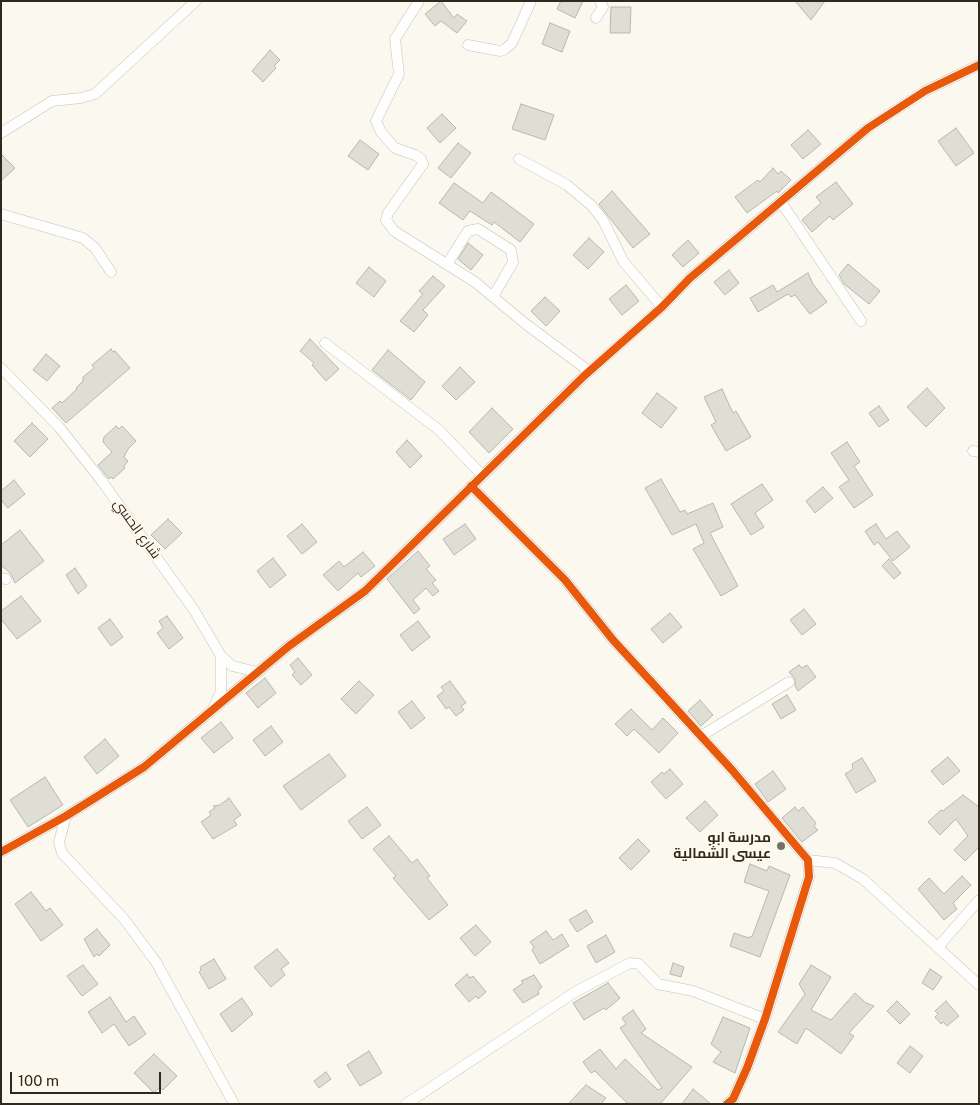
<!DOCTYPE html>
<meta charset="utf-8">
<style>
body{margin:0}
#map{position:relative;width:980px;height:1105px;overflow:hidden;background:#fbf8f0;font-family:"Public Sans",sans-serif}
canvas{display:block}
.frame{position:absolute;inset:0;border:2px solid #302a1e;pointer-events:none}
.scale{position:absolute;left:10px;top:1072px;width:151px;height:22px;box-sizing:border-box;border:2px solid #302a1e;border-top:0;padding-left:6px;font-size:15px;line-height:18px;white-space:nowrap;color:#302a1e;-webkit-text-stroke:4px #fff9ec;paint-order:stroke}
</style>
<div id="map">
<canvas width="980" height="1105"></canvas>
<div class="frame"></div>
<div class="scale">100 m</div>
</div>
<script>
const ctx = document.querySelector('canvas').getContext('2d');
ctx.lineJoin = 'round';
function fillPath(path, color) { ctx.fillStyle = color; ctx.fill(path, 'evenodd'); }
const shape = rows => new Path2D(rows.map(r => 'M' + r).join(''));
function strokePath(path, color, width, dash) { ctx.strokeStyle = color; ctx.lineWidth = width; ctx.lineCap = dash ? 'butt' : 'round'; ctx.setLineDash(dash || []); ctx.stroke(path); }
function label(font, color, halo, rows, align = 'center') {
  ctx.font = font + ' "Public Sans",Cairo,sans-serif'; ctx.lineWidth = 4; ctx.setLineDash([]); ctx.textBaseline = 'middle'; ctx.strokeStyle = halo; ctx.fillStyle = color; for (const [text, x, y, turn = 0] of rows) {
    ctx.save(); ctx.translate(x, y); ctx.rotate((+turn || 0) * Math.PI / 180); ctx.textAlign = isNaN(turn) ? turn : align; if (halo) ctx.strokeText(text, 0, 0); ctx.fillText(text, 0, 0); ctx.restore();
  }
}
const building = shape([
 [441,1,454,18,457,14,467,21,457,33,441,21,435,26,425,14,441,1],
 [561,1,583,1,575,18,557,9,561,1],
 [795,1,825,1,811,20,795,1],
 [611,7,631,7,630,33,610,33,611,7],
 [550,23,570,31,562,52,542,44,550,23],
 [270,50,280,60,274,66,276,68,263,82,252,71,270,50],
 [521,104,554,115,545,140,512,129,521,104],
 [442,114,456,128,440,143,427,128,442,114],
 [956,128,974,153,956,166,938,141,956,128],
 [808,130,821,144,803,159,791,145,808,130],
 [360,140,379,154,368,170,348,156,360,140],
 [458,143,471,153,451,178,438,168,458,143],
 [1,154,15,168,1,181,1,154],
 [773,168,778,174,781,171,791,180,778,193,777,191,747,213,735,197,758,180,760,182,773,168],
 [836,182,853,204,833,220,830,216,812,232,802,220,821,203,816,197,836,182],
 [454,183,483,203,491,192,534,224,520,242,494,222,492,225,470,211,463,220,439,203,454,183],
 [612,191,650,234,633,248,599,204,612,191],
 [589,238,604,252,588,269,573,255,589,238],
 [688,240,699,253,683,267,672,255,688,240],
 [468,243,483,255,471,270,458,259,468,243],
 [848,264,880,291,869,304,844,284,839,275,848,264],
 [369,267,386,281,374,297,356,283,369,267],
 [729,270,739,283,725,295,714,282,729,270],
 [808,273,813,284,827,302,810,314,795,295,791,297,788,294,758,312,750,298,773,285,777,292,808,273],
 [433,276,445,286,423,310,428,315,414,332,400,321,423,294,419,291,433,276],
 [626,285,639,301,622,315,609,299,626,285],
 [545,297,560,311,546,326,531,311,545,297],
 [310,339,339,369,326,381,312,365,314,363,300,351,310,339],
 [111,349,113,352,115,351,130,368,66,423,52,408,60,401,62,403,77,389,76,388,83,381,83,377,94,368,92,365,111,349],
 [388,350,425,382,411,400,372,370,388,350],
 [46,354,60,366,47,381,33,370,46,354],
 [460,367,475,382,456,400,442,386,460,367],
 [927,388,945,408,926,427,907,407,927,388],
 [722,389,733,413,736,411,751,437,726,451,711,425,716,422,704,397,722,389],
 [657,393,677,408,661,428,642,413,657,393],
 [879,406,889,420,879,427,869,413,879,406],
 [492,408,513,429,489,453,469,432,492,408],
 [32,423,48,439,30,457,14,441,32,423],
 [116,426,119,429,122,426,136,441,128,449,124,457,128,461,124,466,125,468,113,479,111,477,109,479,98,465,112,452,103,442,104,437,116,426],
 [407,440,422,456,410,468,396,452,407,440],
 [847,442,860,462,854,466,873,495,854,508,839,487,849,480,831,453,847,442],
 [661,479,680,512,685,510,687,514,713,503,723,527,710,533,738,586,721,596,693,549,704,543,696,524,672,535,645,488,661,479],
 [14,480,25,494,8,508,1,500,1,491,14,480],
 [762,484,773,500,755,513,764,527,751,535,731,504,762,484],
 [823,487,833,498,815,513,806,501,823,487],
 [168,519,182,533,165,549,151,535,168,519],
 [302,524,317,542,302,554,287,536,302,524],
 [465,524,476,539,454,555,443,539,465,524],
 [876,524,886,539,897,531,910,547,893,561,878,542,874,545,865,531,876,524],
 [20,530,44,561,15,583,11,574,1,565,1,545,20,530],
 [418,551,430,566,426,569,436,580,432,583,439,591,433,596,426,588,413,600,420,609,414,614,387,579,418,551],
 [363,552,375,566,361,577,358,573,338,591,323,575,339,561,344,567,363,552],
 [273,558,286,575,270,588,257,571,273,558],
 [889,559,901,573,894,579,882,566,889,559],
 [75,568,87,586,78,594,66,575,75,568],
 [21,596,41,621,17,639,1,619,1,611,21,596],
 [804,609,816,624,802,635,790,620,804,609],
 [670,613,682,627,663,643,651,629,670,613],
 [167,616,183,638,169,649,157,633,163,628,159,621,167,616],
 [110,619,123,637,111,646,98,628,110,619],
 [418,621,430,637,412,651,400,635,418,621],
 [298,658,312,675,301,685,292,675,295,672,290,665,298,658],
 [799,665,802,668,807,665,816,677,798,691,795,686,795,679,789,672,799,665],
 [265,678,276,693,258,708,246,693,265,678],
 [359,681,374,695,356,714,341,699,359,681],
 [450,681,466,703,461,706,464,710,456,716,449,707,446,709,437,696,444,691,441,687,450,681],
 [787,695,796,710,781,719,772,704,787,695],
 [700,700,713,715,701,726,688,711,700,700],
 [412,701,425,718,411,729,398,712,412,701],
 [631,709,652,730,663,718,678,733,659,753,634,729,627,736,615,724,631,709],
 [221,722,233,738,214,753,201,738,221,722],
 [271,726,283,742,265,756,253,740,271,726],
 [105,739,119,756,97,774,84,757,105,739],
 [329,754,346,776,301,810,283,786,329,754],
 [948,757,960,771,943,785,931,771,948,757],
 [862,758,876,781,856,793,845,774,853,769,852,764,862,758],
 [670,769,683,784,666,799,651,782,662,772,664,774,670,769],
 [773,771,786,789,768,802,755,784,773,771],
 [45,777,63,805,28,827,10,800,45,777],
 [963,795,979,807,979,847,965,861,954,850,968,836,956,819,940,835,928,822,941,810,943,811,963,795],
 [229,798,241,815,234,820,237,825,213,839,201,822,211,815,209,812,215,808,213,806,220,805,229,798],
 [705,801,718,815,700,832,686,818,705,801],
 [367,807,381,825,362,839,348,821,367,807],
 [795,807,798,811,803,807,816,823,814,826,818,830,802,842,782,818,795,807],
 [389,836,412,863,417,859,430,876,427,878,448,905,429,920,393,878,396,876,373,849,389,836],
 [638,839,650,851,631,870,619,858,638,839],
 [750,864,767,871,769,866,790,875,760,957,730,946,734,933,749,938,750,936,752,937,769,891,744,882,750,864],
 [962,876,971,885,953,903,957,909,944,920,918,889,929,878,944,894,962,876],
 [31,892,46,911,50,908,63,925,41,941,15,904,31,892],
 [586,910,593,922,577,932,569,920,586,910],
 [476,925,491,942,475,956,460,938,476,925],
 [97,929,110,945,99,956,97,954,94,957,84,939,97,929],
 [546,931,553,940,562,934,569,946,540,964,532,950,534,947,530,942,546,931],
 [606,935,615,952,596,963,587,946,606,935],
 [277,949,289,963,281,969,285,975,271,987,254,967,277,949],
 [214,959,226,979,209,989,199,972,201,970,200,967,214,959],
 [673,963,684,967,681,977,670,974,673,963],
 [83,965,98,984,82,996,67,976,83,965],
 [811,965,831,977,811,1010,831,1020,855,993,866,1003,874,1006,849,1033,854,1036,841,1054,806,1028,797,1044,778,1032,805,994,799,984,811,965],
 [930,969,942,977,933,990,922,983,930,969],
 [467,974,470,978,473,976,486,992,478,999,476,996,469,1002,455,985,467,974],
 [534,975,542,987,538,991,539,994,523,1003,513,990,523,983,521,981,534,975],
 [608,983,620,998,606,1010,604,1008,584,1020,573,1003,608,983],
 [110,997,126,1022,134,1016,146,1034,129,1046,114,1024,102,1033,88,1012,110,997],
 [242,998,253,1014,232,1032,220,1014,242,998],
 [897,1001,910,1014,900,1024,887,1011,897,1001],
 [946,1001,959,1016,947,1026,943,1022,941,1024,935,1017,938,1014,935,1011,946,1001],
 [633,1010,646,1029,641,1033,692,1067,660,1104,628,1104,595,1071,591,1073,583,1062,600,1049,616,1069,625,1059,658,1090,662,1088,620,1028,626,1024,622,1018,633,1010],
 [723,1017,750,1028,735,1073,713,1062,721,1052,711,1044,723,1017],
 [910,1046,923,1056,910,1073,897,1063,910,1046],
 [369,1051,382,1073,360,1086,347,1065,369,1051],
 [154,1054,177,1076,163,1090,160,1087,154,1093,134,1073,154,1054],
 [326,1072,331,1079,319,1088,314,1081,326,1072],
 [586,1085,606,1098,601,1104,568,1104,586,1085],
 [693,1089,711,1104,682,1104,693,1089]
]);
const minor = shape([
 [419,1,395,39,399,74,376,121,381,132,395,148,415,155,421,159,423,164,388,213,386,220,394,231,475,282,527,325,589,371],
 [596,18,603,7,600,1],
 [468,45,500,51,505,49,512,43,531,1],
 [1,133,52,101,81,98,95,94,196,1],
 [519,159,567,185,592,206,603,220,623,261,662,307],
 [781,202,861,321],
 [1,214,83,238,95,248,111,272],
 [447,264,468,231,478,229,511,250,513,262,493,297],
 [325,343,439,430,482,475],
 [1,368,59,427,101,480,194,610,221,656,221,691,214,707],
 [973,451,979,452],
 [471,486,565,580,613,640,732,770,808,860,809,877,765,1019,747,1068,733,1099,727,1104],
 [1,578,6,579],
 [221,656,232,666,258,672],
 [701,736,789,682],
 [66,816,59,842,62,853,124,919,156,962,234,1104],
 [1,852,66,816,144,767,289,646,365,591,584,376,662,307,690,278,868,128,925,91,979,65],
 [808,860,835,863,863,879,979,985],
 [938,947,979,900],
 [406,1104,575,992,630,963,639,964,658,984,693,991,765,1019]
]);
const cycleway = shape([
 [471,486,565,580,613,640,732,770,808,860,809,877,765,1019,747,1068,733,1099,727,1104],
 [1,852,66,816,144,767,289,646,365,591,584,376,662,307,690,278,868,128,925,91,979,65]
]);
const markers = [
 [781,846,5,"#777268"]
];
const streetNames = [
 ["شارع الحسي",137,529,54]
];
const poiNames = [
 ["مدرسة ابو",771,838],
 ["عيسى الشمالية",771,854]
];
fillPath(building, '#deded4');
strokePath(building, '#b8b8af', 1);
strokePath(minor, '#c5c1b7', 11);
strokePath(minor, '#fefefd', 10);
strokePath(cycleway, '#e8590c', 8);
for (const [x, y, r, color] of markers) { const dot = new Path2D(); dot.arc(x, y, r, 0, 2 * Math.PI); ctx.fillStyle = color; ctx.fill(dot); strokePath(dot, '#fff9ec', 2); }
label('14px', '#302a1e', '#fff9ec', streetNames);
label('bold 14px', '#302a1e', '#fff9ec', poiNames, 'right');
</script>
